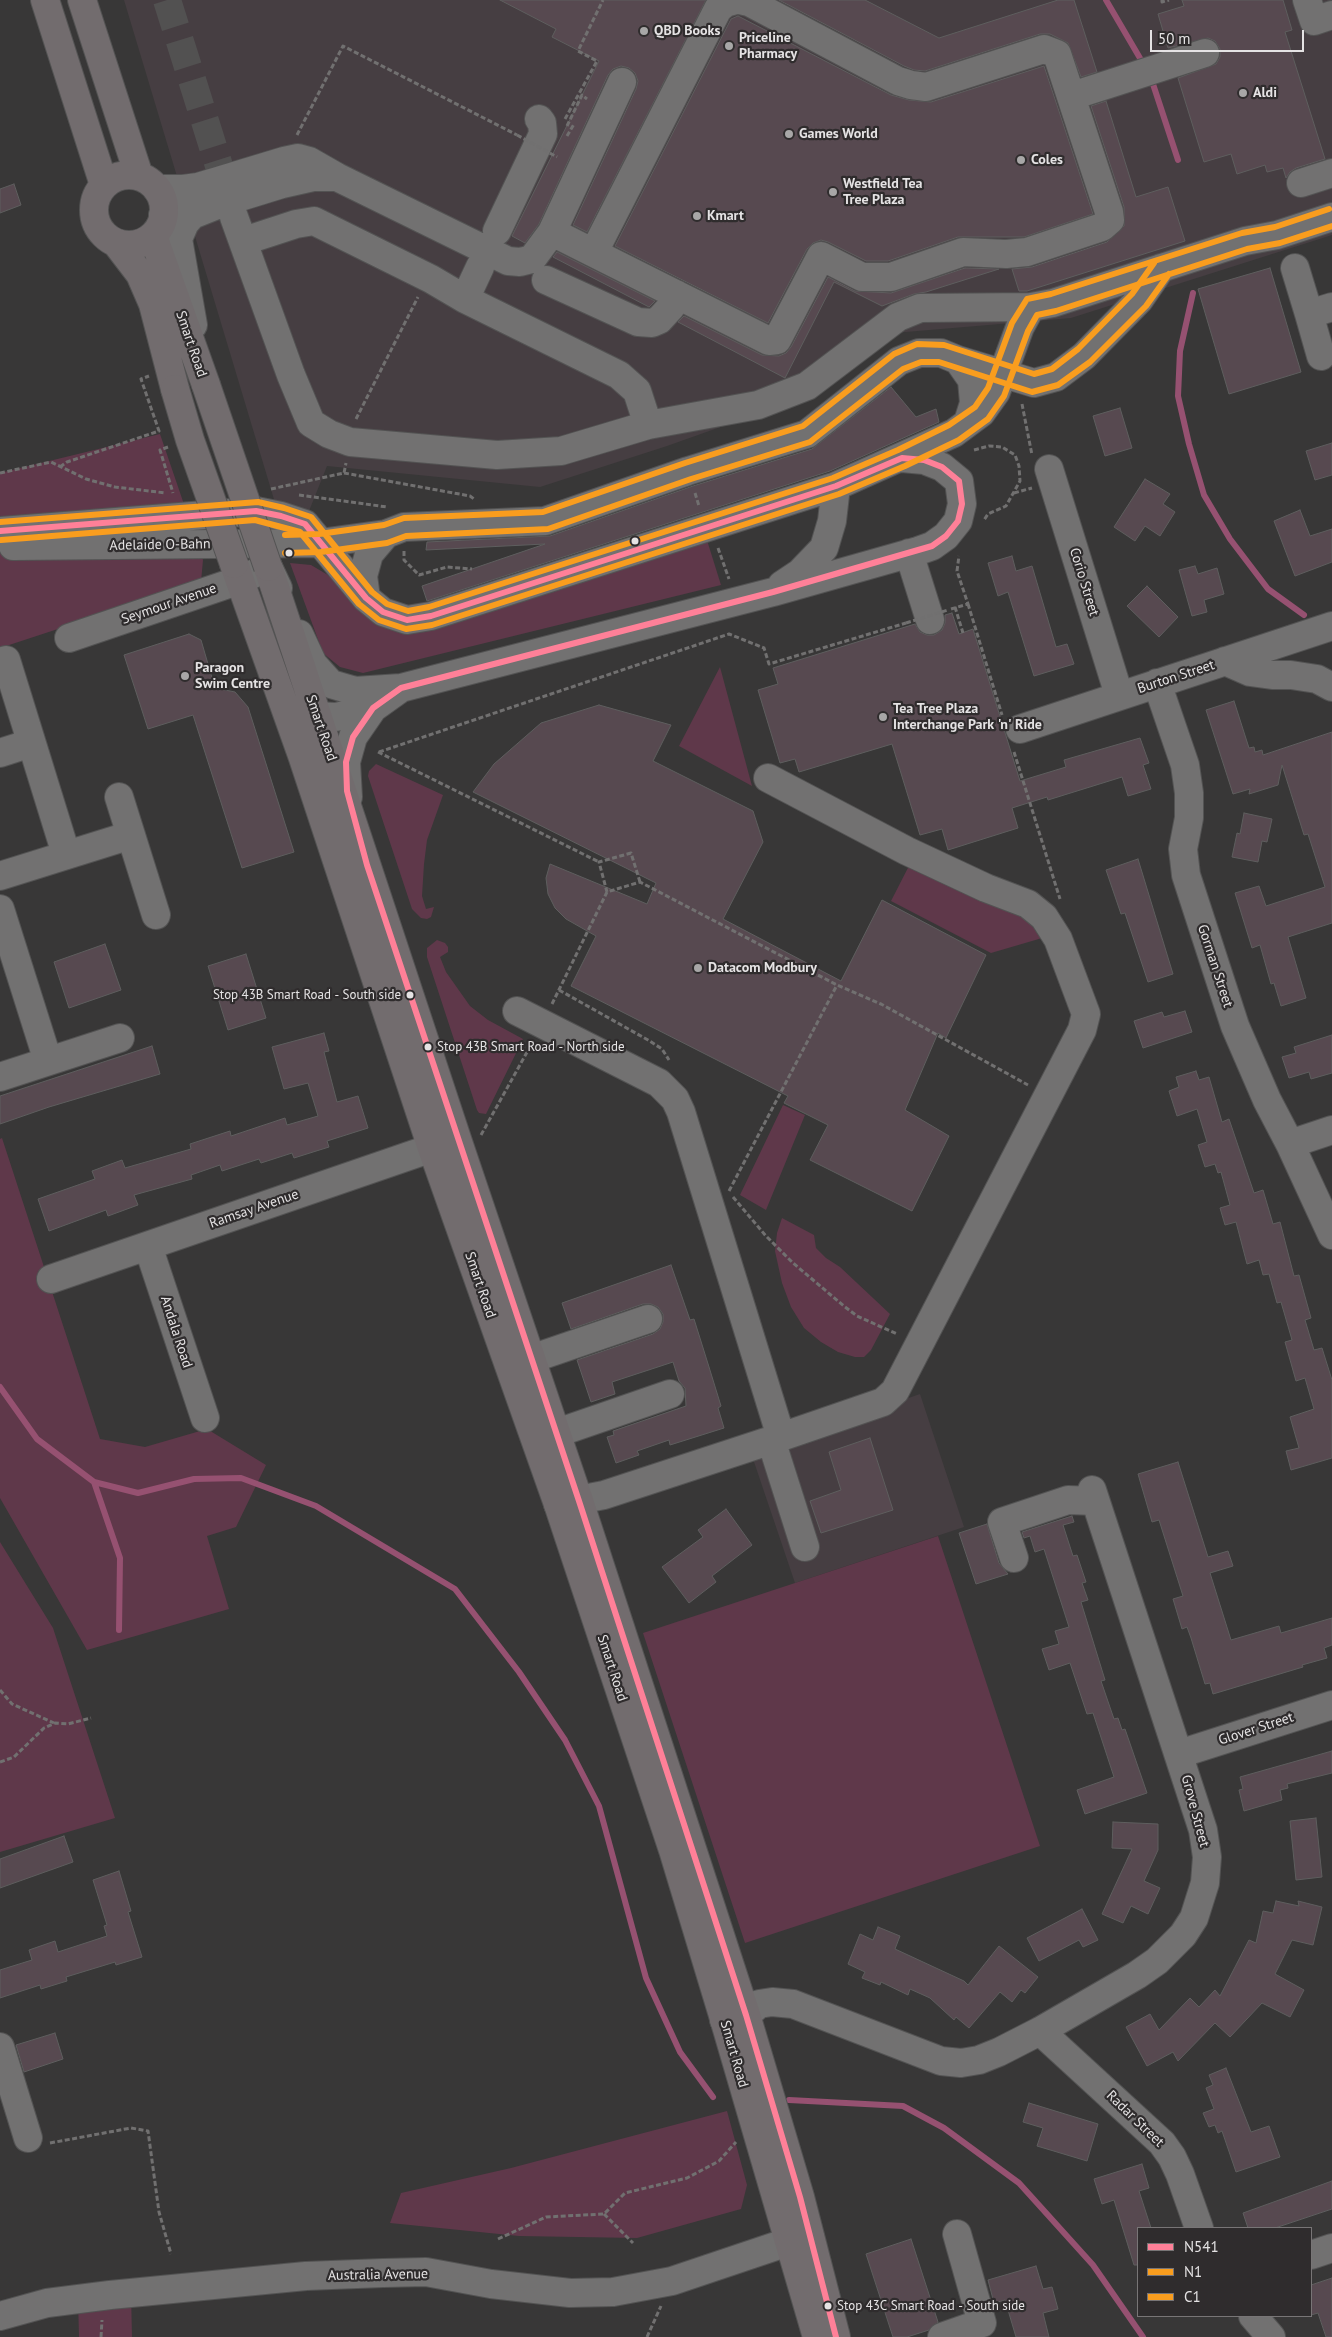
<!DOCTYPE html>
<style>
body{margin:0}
#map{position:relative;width:1332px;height:2337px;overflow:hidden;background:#383737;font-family:"PT Sans",sans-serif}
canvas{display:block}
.legend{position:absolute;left:1137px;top:2227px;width:175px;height:90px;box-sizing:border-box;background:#2f2c2d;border:1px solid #787576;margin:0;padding:6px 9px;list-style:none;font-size:15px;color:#e5e3e4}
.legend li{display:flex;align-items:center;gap:10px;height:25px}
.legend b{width:25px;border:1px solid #787576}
.scale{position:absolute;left:1150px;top:30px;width:154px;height:22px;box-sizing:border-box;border:2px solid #e5e3e4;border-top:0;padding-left:6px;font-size:15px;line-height:18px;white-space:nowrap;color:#e5e3e4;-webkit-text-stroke:4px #2f2c2d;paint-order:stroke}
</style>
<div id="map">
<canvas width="1332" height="2337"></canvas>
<ul class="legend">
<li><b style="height:6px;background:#ff8098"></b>N541</li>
<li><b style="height:6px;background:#f99d1e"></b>N1</li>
<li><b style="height:6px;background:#f99d1e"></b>C1</li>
</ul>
<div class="scale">50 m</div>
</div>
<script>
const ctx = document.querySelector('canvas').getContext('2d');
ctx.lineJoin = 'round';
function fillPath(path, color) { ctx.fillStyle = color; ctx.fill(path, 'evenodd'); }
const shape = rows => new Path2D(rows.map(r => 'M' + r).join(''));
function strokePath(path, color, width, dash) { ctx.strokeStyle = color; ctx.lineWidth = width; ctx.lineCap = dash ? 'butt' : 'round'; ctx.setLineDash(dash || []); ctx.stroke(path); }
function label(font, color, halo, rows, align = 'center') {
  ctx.font = font + ' "PT Sans",sans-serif'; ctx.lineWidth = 4.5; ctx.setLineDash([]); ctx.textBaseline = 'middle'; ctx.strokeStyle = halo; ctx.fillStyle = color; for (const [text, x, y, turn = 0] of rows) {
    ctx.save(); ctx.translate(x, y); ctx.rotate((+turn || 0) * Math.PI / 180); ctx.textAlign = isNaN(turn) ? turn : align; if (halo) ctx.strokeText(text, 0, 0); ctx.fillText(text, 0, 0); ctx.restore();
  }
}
const built = shape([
 [124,0,1332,0,1332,235,1071,318,882,334,774,408,667,446,540,487,327,466,291,556],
 [920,1394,964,1527,795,1583,751,1453]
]);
const green = shape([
 [160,434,203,560,201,582,0,648,0,473],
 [706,537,721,585,363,673,340,667,323,653,290,563,311,565,338,581,356,608,378,625,409,632],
 [720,667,752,786,679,746],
 [376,764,443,795,427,840,424,864,422,896,426,909,434,907,431,917,427,919,421,918,412,909,368,776,369,771],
 [912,860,1009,905,1049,936,991,953,891,901],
 [437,940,445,943,448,947,448,952,440,957,446,972,470,1006,488,1020,523,1039,486,1114,479,1113,477,1110,427,957,427,948],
 [783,1105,805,1115,766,1210,740,1195],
 [2,1138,100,1439,145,1447,207,1429,266,1465,236,1527,207,1536,229,1609,87,1650,0,1498,0,1139],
 [782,1218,814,1235,816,1248,826,1258,840,1267,890,1314,871,1350,864,1357,855,1357,838,1352,821,1342,804,1328,791,1307,782,1283,775,1251,777,1233],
 [938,1536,1040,1846,745,1943,643,1633],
 [0,1542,53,1628,115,1818,0,1852],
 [727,2111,747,2185,741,2209,637,2238,519,2236,390,2223,401,2193,511,2168],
 [131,2293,132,2337,79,2337,78,2299]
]);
const stream = shape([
 [1106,0,1144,65],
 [1151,78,1178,160],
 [1193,293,1180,351,1178,396,1189,444,1204,495,1230,539,1268,589,1304,615],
 [0,1387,37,1439,94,1482,138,1493,194,1479,241,1478,316,1506,455,1589,519,1672,565,1740,599,1806,646,1978,680,2052,713,2097],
 [94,1482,120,1558,119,1630],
 [789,2100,903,2106,944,2128,1019,2183,1093,2265,1143,2337]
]);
const building = shape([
 [500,0,706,0,587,232,573,225,636,89,638,81,635,73,629,68,621,66,613,69,608,75,539,224,525,243,512,236,599,61,552,37,556,29,500,0],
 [779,0,865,0,939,38,1058,0,1074,0,1097,72,1081,77,1068,43,1050,34,1040,34,925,71,914,70,904,66,779,0],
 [1182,0,1283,0,1292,30,1285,32,1325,159,1296,168,1290,172,1286,178,1283,168,1267,172,1265,165,1237,174,1231,154,1204,162,1178,78,1216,64,1220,57,1220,49,1215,41,1208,38,1168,48,1158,14,1184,6,1182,0],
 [738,16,891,95,909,100,931,102,1044,66,1093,214,1024,237,958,237,888,261,866,261,828,242,821,240,813,243,807,249,768,323,615,246,731,19,738,16],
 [1106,101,1136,197,1168,187,1185,241,1027,291,1019,291,1012,269,1032,267,1107,242,1124,226,1124,207,1091,106,1106,101],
 [14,184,21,205,0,213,0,189,14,184],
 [557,252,655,301,649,307,553,257,557,252],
 [965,268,999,269,926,292,914,294,882,306,834,282,785,378,678,322,684,316,762,355,779,356,786,353,791,347,828,277,855,291,891,293,965,268],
 [1270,268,1301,372,1229,394,1198,289,1270,268],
 [891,387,916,417,936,409,939,422,830,471,427,601,422,586,545,544,426,550,427,542,550,536,693,486,812,449,891,387],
 [1120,408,1132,448,1105,456,1093,416,1120,408],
 [1332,443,1332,475,1315,480,1306,451,1332,443],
 [1145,479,1170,494,1163,504,1175,512,1160,536,1145,526,1135,541,1114,527,1145,479],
 [1300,510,1310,536,1332,529,1332,562,1295,576,1274,521,1300,510],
 [1012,556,1016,571,1032,566,1056,647,1067,644,1074,664,1034,676,1008,592,998,596,988,563,1012,556],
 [1195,566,1198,574,1217,568,1224,594,1204,600,1207,612,1192,616,1179,570,1195,566],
 [1147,586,1178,617,1159,637,1127,606,1147,586],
 [952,613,959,634,973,629,1020,781,1066,767,1064,760,1140,738,1149,763,1143,765,1151,789,1128,796,1122,777,1048,800,1047,797,1012,808,1018,828,948,850,942,829,920,835,892,744,799,772,795,759,780,763,758,690,778,684,773,668,915,624,920,632,927,635,934,635,942,630,945,623,945,615,952,613],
 [189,634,201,640,215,688,235,692,248,707,294,852,242,868,193,715,148,729,124,655,189,634],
 [1234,701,1249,748,1254,747,1255,752,1262,750,1263,755,1332,732,1332,923,1288,937,1306,998,1281,1006,1274,983,1271,984,1260,945,1252,948,1235,893,1259,886,1266,906,1325,887,1308,834,1304,835,1282,765,1278,785,1249,794,1250,789,1233,794,1206,710,1234,701],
 [599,705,671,725,653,761,753,811,763,842,723,919,841,981,882,900,986,955,946,1038,938,1033,905,1110,949,1136,912,1211,810,1160,828,1125,784,1103,788,1096,571,986,596,936,566,919,555,908,548,894,546,878,550,864,647,904,656,883,473,792,494,764,541,723,599,705],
 [1244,813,1272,819,1267,842,1262,841,1258,862,1232,857,1237,833,1240,834,1244,813],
 [1138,859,1173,974,1148,982,1125,913,1121,914,1106,870,1138,859],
 [105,944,121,990,69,1008,54,962,105,944],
 [246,954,266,1018,228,1030,208,966,246,954],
 [1185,1011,1192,1032,1143,1048,1134,1021,1162,1012,1164,1017,1185,1011],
 [324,1033,329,1051,324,1052,337,1102,358,1096,368,1128,327,1141,329,1147,294,1158,292,1153,261,1163,259,1159,222,1171,220,1165,191,1175,192,1179,134,1195,138,1205,108,1216,106,1210,49,1231,38,1199,95,1179,92,1171,122,1160,125,1168,191,1149,190,1144,230,1131,231,1136,285,1118,287,1125,318,1116,308,1083,284,1089,272,1047,324,1033],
 [1332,1035,1332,1073,1311,1079,1309,1072,1289,1078,1282,1057,1296,1053,1294,1047,1332,1035],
 [152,1046,160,1074,49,1107,0,1124,0,1096,152,1046],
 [1196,1071,1199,1080,1209,1077,1222,1122,1229,1119,1254,1193,1263,1190,1273,1224,1280,1222,1294,1276,1299,1275,1311,1318,1305,1320,1314,1350,1322,1348,1332,1380,1332,1458,1291,1470,1286,1451,1299,1448,1290,1417,1314,1409,1305,1378,1296,1381,1285,1342,1292,1340,1281,1302,1277,1303,1269,1274,1263,1275,1259,1260,1247,1264,1236,1222,1225,1225,1220,1208,1230,1205,1221,1172,1218,1173,1215,1164,1205,1167,1198,1145,1207,1142,1197,1109,1177,1116,1169,1091,1179,1087,1176,1077,1196,1071],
 [671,1265,690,1320,694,1319,709,1367,721,1406,718,1408,724,1428,670,1445,669,1440,637,1451,639,1455,616,1463,607,1437,614,1435,613,1431,686,1406,685,1388,679,1381,673,1362,612,1382,615,1394,591,1402,577,1360,653,1334,660,1329,663,1322,663,1314,658,1307,651,1304,643,1304,571,1329,562,1303,671,1265],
 [870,1438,893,1510,821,1533,810,1501,841,1490,829,1452,870,1438],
 [1178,1462,1208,1557,1228,1551,1233,1566,1210,1573,1231,1640,1279,1626,1281,1633,1332,1618,1332,1645,1324,1648,1327,1658,1302,1665,1303,1667,1213,1694,1210,1683,1205,1684,1191,1638,1187,1627,1182,1629,1173,1599,1183,1596,1159,1520,1152,1522,1138,1474,1178,1462],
 [726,1509,752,1545,712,1576,716,1582,689,1603,662,1567,703,1537,698,1530,726,1509],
 [1072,1516,1074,1522,1063,1525,1073,1556,1077,1555,1086,1582,1082,1583,1088,1600,1081,1602,1105,1680,1101,1681,1114,1719,1118,1718,1122,1730,1125,1729,1147,1793,1085,1814,1077,1790,1114,1777,1093,1713,1087,1714,1070,1663,1049,1670,1042,1649,1059,1644,1055,1631,1069,1627,1044,1549,1035,1552,1030,1536,1024,1538,1022,1532,1072,1516],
 [987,1524,999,1563,1008,1574,976,1584,959,1533,987,1524],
 [1332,1751,1332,1773,1287,1784,1288,1788,1280,1790,1282,1800,1244,1811,1239,1790,1243,1789,1240,1777,1332,1751],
 [1316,1818,1322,1877,1296,1880,1290,1821,1316,1818],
 [1113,1822,1158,1824,1158,1850,1144,1881,1160,1888,1148,1914,1131,1906,1123,1923,1102,1914,1132,1849,1112,1848,1113,1822],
 [64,1836,73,1862,0,1888,0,1859,64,1836],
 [119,1871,131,1911,128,1912,142,1957,116,1965,115,1962,66,1977,67,1981,41,1989,40,1985,0,1998,0,1970,32,1960,29,1950,55,1941,58,1952,107,1936,104,1926,107,1925,93,1880,119,1871],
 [1276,1901,1299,1906,1298,1901,1322,1907,1313,1945,1292,1940,1275,1974,1304,1990,1290,2017,1262,2003,1230,2037,1215,2023,1178,2061,1173,2052,1147,2066,1126,2027,1150,2014,1159,2030,1190,1998,1199,2007,1215,1990,1220,1996,1249,1940,1256,1943,1263,1911,1273,1913,1276,1901],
 [1082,1909,1098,1940,1083,1947,1079,1940,1039,1961,1027,1938,1082,1909],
 [878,1927,900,1936,895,1949,964,1981,968,1985,999,1946,1038,1977,1025,1993,1021,1990,1012,2002,1000,1992,969,2028,956,2017,954,2020,930,1998,910,1989,908,1995,881,1982,880,1985,862,1978,865,1972,848,1964,860,1934,873,1940,878,1927],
 [55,2033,63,2059,24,2072,16,2045,55,2033],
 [1226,2068,1251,2132,1269,2126,1280,2157,1236,2172,1222,2131,1218,2133,1215,2125,1209,2127,1203,2113,1214,2109,1206,2088,1213,2085,1209,2075,1226,2068],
 [1029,2103,1098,2124,1087,2161,1037,2146,1043,2128,1023,2122,1029,2103],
 [1142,2164,1149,2188,1139,2191,1151,2228,1138,2228,1138,2265,1134,2265,1114,2200,1102,2204,1094,2179,1142,2164],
 [1332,2181,1332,2209,1275,2228,1248,2228,1243,2213,1332,2181],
 [911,2239,938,2322,929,2330,907,2337,893,2337,866,2254,911,2239],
 [1036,2266,1043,2289,1052,2287,1058,2309,1043,2313,1049,2337,1016,2337,1005,2300,994,2303,988,2280,1036,2266],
 [1332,2278,1332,2337,1326,2337,1318,2313,1311,2315,1311,2285,1332,2278]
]);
const minorTunnel = shape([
 [167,0,230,201]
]);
const path = shape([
 [1162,0,1162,2,1169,0],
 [565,119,597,61,578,51,603,0],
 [567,126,582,95,587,99],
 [297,135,343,46,517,135],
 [567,136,574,124],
 [84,217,93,240],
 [1022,404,1032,455],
 [356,419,418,297],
 [168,447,160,450,173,493],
 [974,450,989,446,1002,447,1015,455,1019,466,1020,481,1006,506,988,514,984,520],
 [60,467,67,462,159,431,141,379,149,376],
 [0,473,51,462,86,479,115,487,166,493],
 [344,473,470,496,474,499],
 [271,489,344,473,346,463],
 [695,493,699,506],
 [1014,493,1032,488],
 [299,495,387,507],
 [718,548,729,579],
 [404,551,404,560,419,575,447,567,472,569],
 [968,604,1002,715],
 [955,607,963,633],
 [951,609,968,604,957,571,959,556],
 [378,752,599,862],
 [379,752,729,634,764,648,769,664,906,623],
 [1014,752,1060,899],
 [640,882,631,853,599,862,607,892,640,882,837,985,881,1004,1028,1085],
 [559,990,648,1040,662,1049,669,1060],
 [552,1004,607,892],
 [481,1135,531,1045],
 [729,1191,837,985],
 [733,1197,766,1236,793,1263,845,1307,857,1316,897,1334],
 [0,1690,12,1704,54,1723],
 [0,1762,14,1757,44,1728,55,1723,68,1724,91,1718],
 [50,2143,131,2128,148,2131,159,2212,171,2254],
 [604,2214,633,2243],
 [498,2239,546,2217,604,2214,625,2193,687,2178,719,2161,736,2142],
 [101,2337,102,2320],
 [647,2337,661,2306]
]);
const minor = shape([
 [1307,0,1314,21,1332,15],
 [622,82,552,232,769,341,777,340,821,256,862,277,891,277,963,252,1006,254,1027,252,1102,227,1110,220,1109,212,1057,54,1044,49,926,87,911,85,898,81,749,2,740,0],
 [1072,96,1205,53],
 [1301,183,1332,173],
 [157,189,183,189,198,187,284,161,298,158,309,161,337,177,508,261,520,262,532,259,552,232],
 [163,215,181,206,205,199],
 [234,217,291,375,311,423,329,434,350,442,497,455,561,451,648,425,758,405,807,386,898,317,920,308,1031,307,1053,303,1245,241,1277,235,1332,217],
 [497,231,543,134,542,123,539,119],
 [244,241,296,224,314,221,431,279,465,299],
 [594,252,718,9,725,3,736,0],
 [480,267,465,299,619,375,637,391,648,425],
 [1295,268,1309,314,1332,307],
 [546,280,638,322,652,323,659,320,671,307,676,294],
 [1309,314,1321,356],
 [193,325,178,239,185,223,192,215,227,201,282,184,313,177,337,177],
 [958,360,972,380,974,403,968,422],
 [1049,469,1119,695],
 [0,531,256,511,281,516,305,524,366,598,383,612,407,620,431,616,836,486,954,433,981,413,996,392,1020,327,1031,307],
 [13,546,320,543,386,534],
 [909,553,930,620],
 [782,585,800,573,824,548,832,521,836,486],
 [366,598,363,576,369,554,386,534,404,527,545,521,688,471,807,434,899,361,919,353,941,353,958,360,1034,383,1056,377,1084,356,1139,300,1161,268],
 [299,634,313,664,331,684,355,691,401,688,773,592,918,551,932,546,946,536,958,521,962,504,959,481,942,467,924,460,902,458],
 [69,638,240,580,268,567,278,588],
 [6,660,66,854],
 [1225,661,1250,672,1272,675,1291,675,1317,679,1332,687],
 [1157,683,1185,765,1189,793,1189,818,1183,849,1186,875,1235,1026,1267,1100,1290,1144,1332,1235],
 [297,710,316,716,336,717,373,708],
 [1020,729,1332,626],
 [0,753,31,743],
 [119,797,156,915],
 [348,797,346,762,353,737,373,708,401,688],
 [0,876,131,835],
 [0,909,48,1061],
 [517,1011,659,1083,675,1099,681,1112,781,1437],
 [0,1077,120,1038],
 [1290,1144,1332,1130],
 [148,1246,205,1418],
 [51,1279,432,1148,454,1143],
 [531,1359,648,1319],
 [557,1433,670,1394],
 [771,1440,805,1547],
 [558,1504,604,1495,781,1437,883,1402,895,1391,1082,1030,1086,1014,1058,939,1044,917,1028,904,986,888,907,851,768,778],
 [1014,1558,1002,1522,1068,1500,1095,1501],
 [1179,1754,1332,1705],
 [724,2020,746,2015,759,2004,772,2002,793,2004,941,2061,961,2063,979,2060,999,2052,1040,2031,1137,1975,1157,1961,1183,1935,1194,1918,1205,1883,1207,1857,1203,1830,1092,1490],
 [1040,2031,1162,2143,1172,2157,1180,2174,1199,2228],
 [0,2047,28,2138],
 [1311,2255,1332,2248],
 [0,2316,47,2303,110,2295,306,2276,383,2273,426,2272,491,2284,570,2293,613,2292,672,2281,788,2242,810,2238],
 [1253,2316,1271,2337],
 [942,2337,982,2323,957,2234]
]);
const major = shape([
 [45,0,104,185],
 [82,0,139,176],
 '94 210a35 35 0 1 1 70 0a35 35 0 1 1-70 0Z',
 [153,236,206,385],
 [117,244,140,274,153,304,175,389],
 [234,564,303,758,432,1148,558,1504,673,1850,722,2012,817,2337],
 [268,567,458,1142,579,1501,746,2015,800,2197,836,2337]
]);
const pathBridge = shape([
 [517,135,557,157],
 [906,623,948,610]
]);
const majorBridge = shape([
 [206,385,268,567],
 [175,389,190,440,234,564]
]);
const bus1 = shape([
 [0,531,256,511,281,516,305,524,366,598,383,612,407,620,431,616,836,486,902,458,924,460,942,467,959,481,962,504,958,521,946,536,932,546,773,592,401,688,373,708,353,737,346,762,347,791,367,865,579,1501,746,2015,800,2197,836,2337]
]);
const bus2 = shape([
 [1,540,255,520,300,532,359,604,379,620,406,629,432,625,839,494,905,466,959,440,988,419,1004,396,1028,331,1037,315,1056,311,1247,249,1280,243,1332,226],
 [285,553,321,552,387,543,406,536,548,529,691,479,810,442,903,369,921,362,939,362,1032,392,1058,385,1090,362,1146,306,1169,274]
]);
const bus3 = shape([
 [0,522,258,502,284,508,311,517,372,592,387,604,408,611,429,607,833,478,898,450,949,425,975,407,988,388,1012,323,1027,299,1051,294,1242,233,1275,227,1329,209],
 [285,535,319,534,384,525,404,518,543,512,685,463,803,426,894,354,917,344,944,345,1034,374,1052,369,1078,349,1132,294,1154,263]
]);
const markers = [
 [644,31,5,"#a8a7a7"],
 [729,46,5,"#a8a7a7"],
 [1243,93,5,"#a8a7a7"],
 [789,134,5,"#a8a7a7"],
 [1021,160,5,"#a8a7a7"],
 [833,192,5,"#a8a7a7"],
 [697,216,5,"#a8a7a7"],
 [635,541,4.5,"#e5e3e4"],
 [289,553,4.5,"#e5e3e4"],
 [185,676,5,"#a8a7a7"],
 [883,717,5,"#a8a7a7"],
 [698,968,5,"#a8a7a7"],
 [410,995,4.5,"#e5e3e4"],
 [428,1047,4.5,"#e5e3e4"],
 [828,2306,4.5,"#e5e3e4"]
];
const busNames = [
 ["Stop 43B Smart Road - South side",401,995,"right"],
 ["Stop 43B Smart Road - North side",437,1047],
 ["Stop 43C Smart Road - South side",837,2306]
];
const poiNames = [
 ["QBD Books",654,31],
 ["Priceline",739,38],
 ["Pharmacy",739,54],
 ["Aldi",1253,93],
 ["Games World",799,134],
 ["Coles",1031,160],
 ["Westfield Tea",843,184],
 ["Tree Plaza",843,200],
 ["Kmart",707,216],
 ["Paragon",195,668],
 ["Swim Centre",195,684],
 ["Tea Tree Plaza",893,709],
 ["Interchange Park 'n' Ride",893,725],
 ["Datacom Modbury",708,968]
];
const streetNames = [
 ["Smart Road",191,344,71],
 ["Adelaide O-Bahn",160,545,-1],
 ["Corio Street",1084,582,73],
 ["Seymour Avenue",169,604,-19],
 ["Burton Street",1176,677,-18],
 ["Smart Road",321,728,71],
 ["Gorman Street",1215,966,72],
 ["Ramsay Avenue",254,1209,-19],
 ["Smart Road",480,1285,71],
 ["Andala Road",176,1332,72],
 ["Smart Road",612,1668,72],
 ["Glover Street",1256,1729,-18],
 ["Grove Street",1195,1811,75],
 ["Smart Road",734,2054,74],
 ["Radar Street",1135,2119,44],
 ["Australia Avenue",378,2275,-1]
];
fillPath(built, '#463e42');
fillPath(green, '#5f384a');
strokePath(stream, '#965171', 6);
fillPath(building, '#574950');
strokePath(building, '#5e5e5e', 1);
strokePath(minorTunnel, '#525151', 28, [28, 14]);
strokePath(minor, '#535353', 30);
strokePath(major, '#535353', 30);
strokePath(path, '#717070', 3, [5, 2.5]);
strokePath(minor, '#727171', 28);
strokePath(major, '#726c6e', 28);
strokePath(majorBridge, '#535353', 30, []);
strokePath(pathBridge, '#717070', 3, [5, 2.5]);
strokePath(majorBridge, '#726c6e', 28);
strokePath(bus1, '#ff8098', 6);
strokePath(bus2, '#f99d1e', 6);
strokePath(bus3, '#f99d1e', 6);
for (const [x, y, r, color] of markers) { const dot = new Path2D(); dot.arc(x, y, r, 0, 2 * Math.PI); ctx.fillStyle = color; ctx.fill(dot); strokePath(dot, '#2f2c2d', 2); }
label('13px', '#e5e3e4', '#2f2c2d', busNames, 'left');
label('bold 14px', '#e5e3e4', '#2f2c2d', poiNames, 'left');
label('14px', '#e5e3e4', '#2f2c2d', streetNames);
</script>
